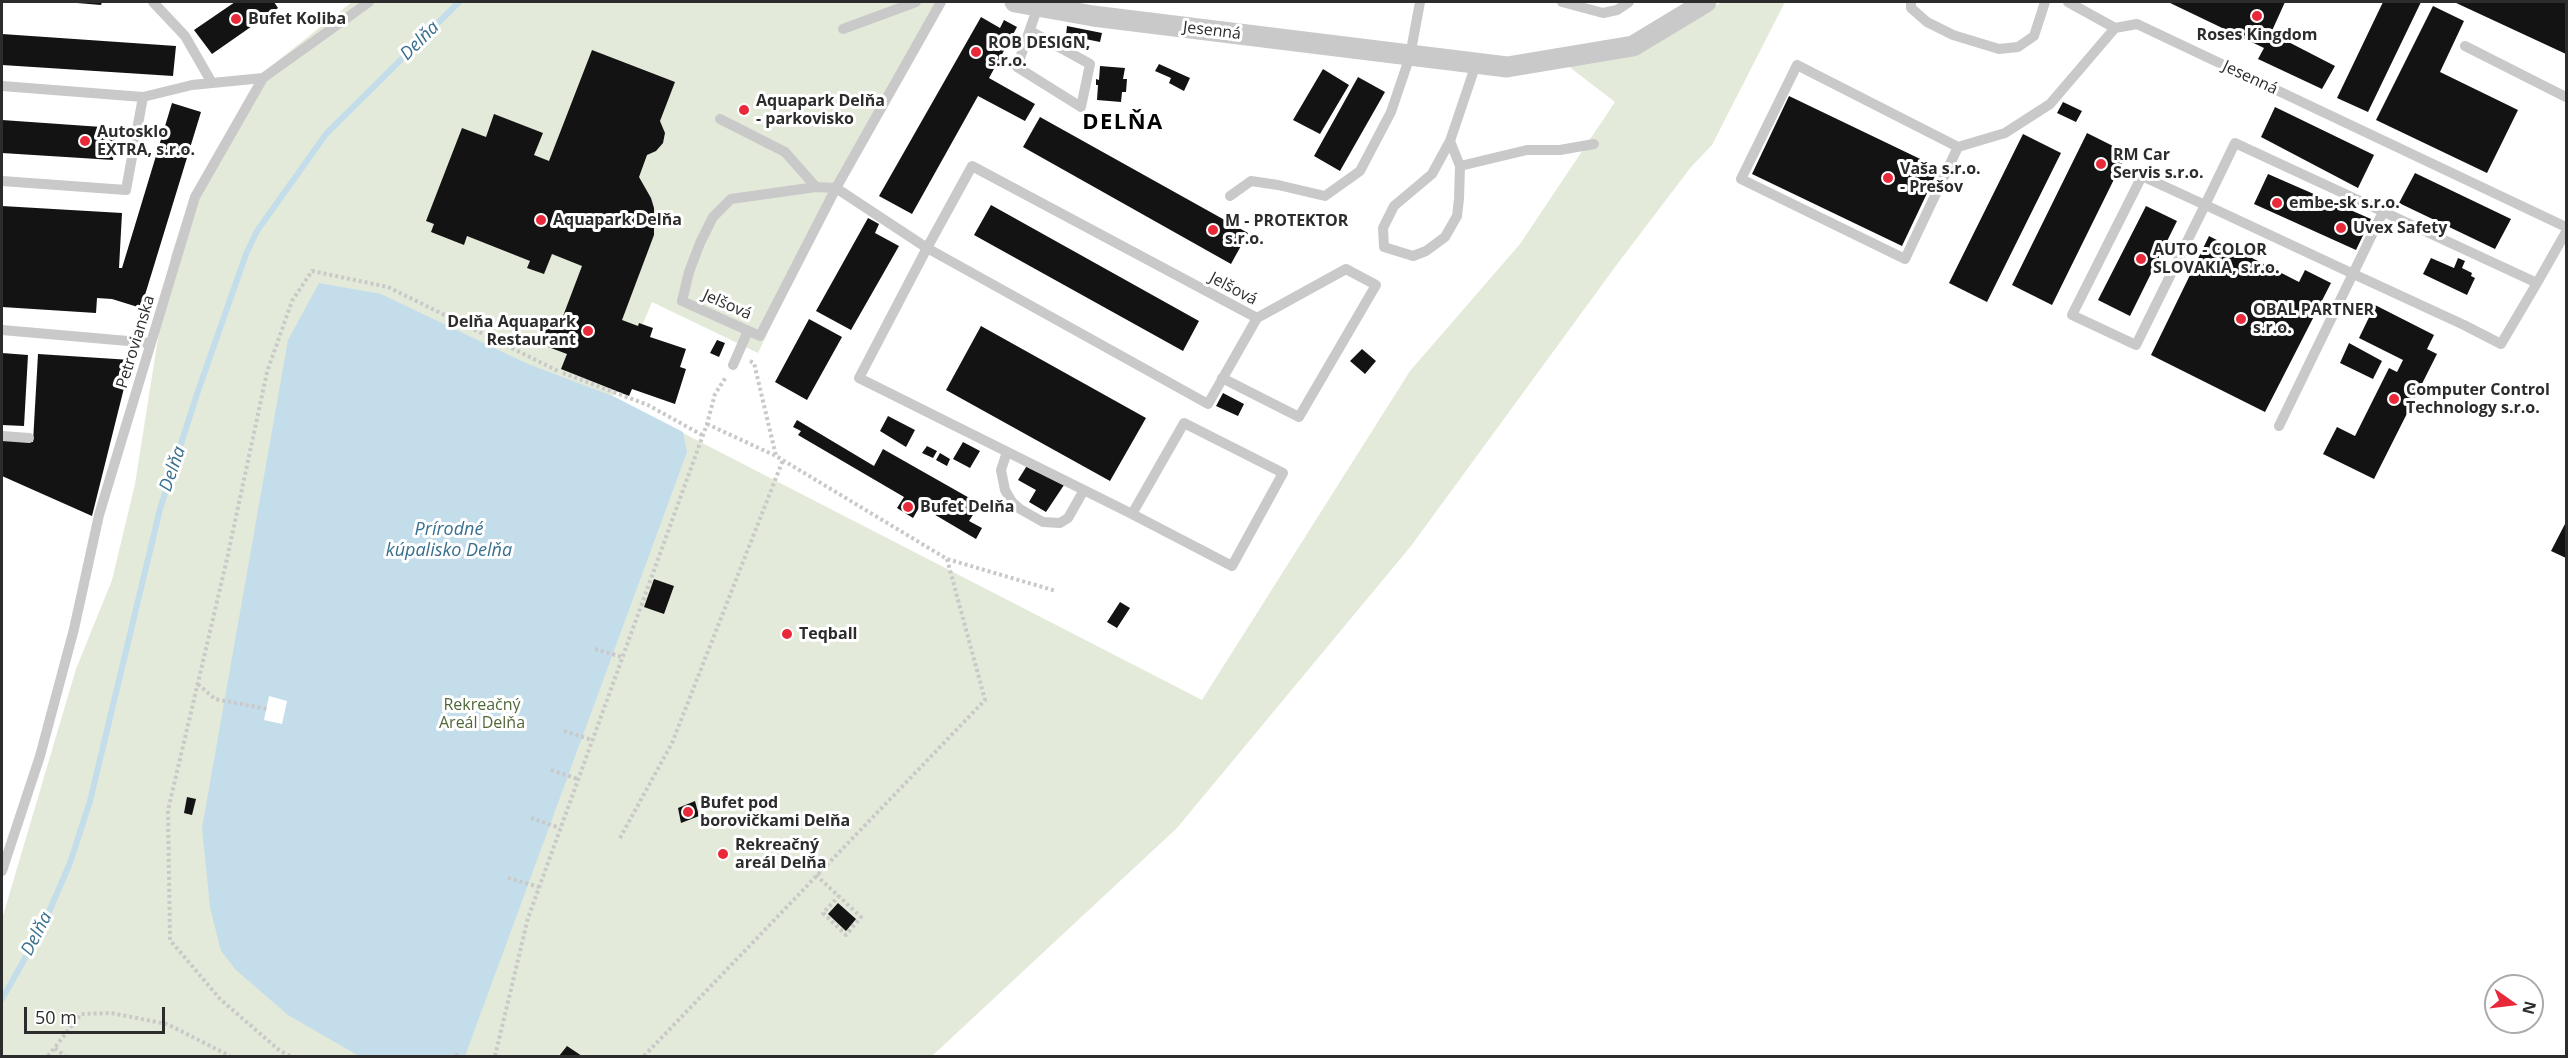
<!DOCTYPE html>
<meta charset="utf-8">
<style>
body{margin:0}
#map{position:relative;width:2568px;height:1058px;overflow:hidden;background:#fff;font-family:"Open Sans",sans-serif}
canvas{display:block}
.frame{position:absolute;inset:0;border:3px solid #2c2c2c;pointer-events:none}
.north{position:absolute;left:2484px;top:974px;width:60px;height:60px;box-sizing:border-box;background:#fff;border:2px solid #ababab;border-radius:50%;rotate:104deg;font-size:16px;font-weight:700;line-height:24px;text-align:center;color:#2c2c2c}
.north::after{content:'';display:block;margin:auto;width:21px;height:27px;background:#e9283a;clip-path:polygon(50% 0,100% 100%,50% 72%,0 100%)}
.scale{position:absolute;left:24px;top:1007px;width:141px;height:27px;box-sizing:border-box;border:3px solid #2c2c2c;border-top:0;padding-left:8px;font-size:18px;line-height:21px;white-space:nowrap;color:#2c2c2c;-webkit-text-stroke:4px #fff;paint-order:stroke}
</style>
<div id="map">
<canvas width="2568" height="1058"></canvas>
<div class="frame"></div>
<div class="north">N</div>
<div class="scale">50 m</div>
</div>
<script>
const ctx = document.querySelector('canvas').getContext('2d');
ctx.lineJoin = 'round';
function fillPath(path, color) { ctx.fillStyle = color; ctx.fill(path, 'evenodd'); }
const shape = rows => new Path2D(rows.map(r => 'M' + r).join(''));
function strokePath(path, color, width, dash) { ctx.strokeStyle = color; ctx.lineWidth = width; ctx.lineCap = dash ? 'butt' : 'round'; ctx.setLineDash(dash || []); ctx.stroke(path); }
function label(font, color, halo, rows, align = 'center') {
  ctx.font = font + ' "Open Sans",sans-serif'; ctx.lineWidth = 6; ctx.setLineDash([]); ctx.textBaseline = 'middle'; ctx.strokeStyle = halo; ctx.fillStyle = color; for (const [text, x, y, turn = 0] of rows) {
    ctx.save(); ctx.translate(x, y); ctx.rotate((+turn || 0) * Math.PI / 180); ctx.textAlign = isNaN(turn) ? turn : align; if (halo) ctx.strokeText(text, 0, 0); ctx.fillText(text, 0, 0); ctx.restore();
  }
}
const green = shape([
 [352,2,937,2,836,188,758,353,652,302,613,396,607,394,1202,700,1410,371,1520,244,1615,102,1563,62,1646,46,1722,2,1785,2,1712,145,1691,167,1618,263,1411,546,1177,828,932,1056,2,1056,2,919,76,669,112,580,135,484,171,256,191,195,266,70]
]);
const water = shape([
 [319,283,381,294,528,364,613,396,683,432,687,452,465,1056,359,1056,288,1015,236,970,221,951,210,907,202,828,288,340]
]);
const pier = shape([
 [269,696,287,701,282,724,264,720]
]);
const stream = shape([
 [2,999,42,928,70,863,90,801,160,509,197,394,246,254,257,231,326,134,459,2]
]);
const building = shape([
 [65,2,102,2,101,5],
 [235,2,274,2,278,8,212,54,194,30],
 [2168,2,2285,2,2271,33,2335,66,2322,89,2258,59,2264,48],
 [2383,2,2421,2,2368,112,2337,98],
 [2454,2,2566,2,2566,54],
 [2433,6,2464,21,2440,72,2518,110,2487,173,2376,120],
 [981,17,1000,28,1004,20,1017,27,989,78,1035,104,1025,121,978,96,912,214,879,196],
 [1067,26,1102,33,1100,42,1066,35],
 [2,34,176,46,173,76,2,65],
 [592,50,675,82,660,121,665,133,663,143,656,151,647,155,639,177,651,198,654,208,654,235,622,320,638,326,639,323,653,328,650,337,686,349,680,367,686,369,675,404,632,389,629,396,561,369,567,354,535,342,544,318,560,324,582,266,552,254,544,274,527,268,530,261,467,236,464,245,431,232,434,224,426,221,462,128,486,137,494,114,543,133,534,155,549,161],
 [1159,64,1190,78,1184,91,1169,83,1171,78,1155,71],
 [1100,66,1125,68,1123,79,1127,79,1126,92,1122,92,1121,102,1097,100,1098,85,1096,85,1096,79,1099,80],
 [1323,69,1349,85,1320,134,1293,120],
 [1358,77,1385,92,1340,171,1314,156],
 [1789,96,1939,168,1902,246,1752,174],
 [2063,102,2082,111,2076,122,2057,113],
 [172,103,201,112,141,308,112,299,97,298,96,313,2,307,2,206,122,213,119,268,122,268],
 [2275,107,2374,155,2358,188,2261,137],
 [1040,117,1248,233,1231,264,1023,147],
 [2,120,116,128,113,160,2,153],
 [2087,133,2127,153,2052,305,2012,285],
 [2023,134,2061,153,1987,302,1949,283],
 [2415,173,2511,219,2495,249,2399,203],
 [2268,174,2371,219,2356,250,2254,204],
 [991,205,1199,321,1183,351,974,235],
 [2146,206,2177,221,2130,316,2098,300],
 [868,218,879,224,875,233,899,246,851,330,816,311],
 [2209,236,2299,282,2305,270,2331,283,2265,412,2151,355],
 [2431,258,2454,268,2458,258,2465,261,2462,268,2472,273,2471,276,2475,278,2467,295,2423,274],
 [2375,305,2434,335,2427,349,2437,354,2374,479,2323,454,2337,427,2355,436,2389,368,2397,372,2403,360,2359,338],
 [809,319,842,337,807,400,775,382],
 [981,326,1146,418,1110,481,946,390],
 [717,340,725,343,719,357,710,353],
 [2349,343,2382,361,2373,379,2340,363],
 [1362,349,1376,361,1365,374,1350,361],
 [2,353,28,355,24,426,2,425],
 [38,354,131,360,92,516,2,476,2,440,33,442],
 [1223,393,1244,404,1238,416,1216,406],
 [888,416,915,430,906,447,880,431],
 [797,420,874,466,883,449,980,504,969,521,982,528,976,539,920,506,913,518,897,508,904,497,798,435,801,431,793,427],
 [963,442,980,451,970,468,953,459],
 [927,446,937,451,933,458,922,453],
 [940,453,950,459,947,466,936,460],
 [1028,464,1064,485,1046,512,1029,502,1036,490,1018,480],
 [2566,522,2566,558,2551,551],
 [654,579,674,586,664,614,644,607],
 [1120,602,1130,608,1117,628,1107,622],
 [187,797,196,799,192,815,184,813],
 [695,801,699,816,681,823,678,808],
 [838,903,856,919,846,931,828,914],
 [567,1046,582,1056,559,1056]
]);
const path = shape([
 [750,361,754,363,776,456,947,559,1056,591],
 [563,373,648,405,702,435],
 [707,424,776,456],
 [595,649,622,657],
 [198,684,215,699,267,709],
 [564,731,592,740],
 [551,770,578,779],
 [531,818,560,828],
 [620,838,672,743,783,460],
 [816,875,861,917,846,935,823,913,839,896],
 [508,878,539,887],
 [55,1048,65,1056],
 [455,1054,458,1056],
 [48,1056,81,1014,111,1013,167,1024,230,1056],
 [290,1056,279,1050,220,999,170,940,168,810,227,559,267,372,292,301,312,271,388,287,560,372],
 [495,1056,528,918,707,424,715,394,726,377],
 [644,1056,985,700,947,559]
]);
const lane = shape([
 [153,2,185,36,212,83],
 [941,2,836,188,760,336,682,301,689,272,700,243,713,217,731,199,816,187,836,188,927,248,1208,404,1257,318,972,166,927,248,859,378,1132,514,1184,423,1283,473,1232,566,1132,514],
 [1562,2,1603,13,1617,10,1629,2],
 [1911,2,1911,8,1927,22,1953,35,1999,49,2018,47,2034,36,2045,2],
 [2068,2,2115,28],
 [843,29,916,2],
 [1030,31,1090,64,1081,107,1017,67,1038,6],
 [2465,46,2566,97],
 [1797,65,1958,147,1905,259,1741,179,1797,65],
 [2,86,143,97,126,190,2,181],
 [143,97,192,85,263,78],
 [720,119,785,152,816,187],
 [1450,141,1460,166,1459,199,1457,216,1445,237,1426,251,1413,256,1384,247,1383,228,1394,206,1432,174,1450,141,1476,64],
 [1958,147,2005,133,2050,104,2115,28,2137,24,2566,227],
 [1460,166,1527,150,1560,150,1594,144],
 [1230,196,1251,181,1278,185,1325,196,1360,171,1391,112,1410,56,1420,2],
 [2537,283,2235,143,2205,205,2136,345,2072,315,2142,176,2205,205,2212,208,2347,271,2464,325,2501,344,2537,283,2566,232],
 [2,330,151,343],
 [733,365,748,331],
 [1222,378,1299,417,1376,285,1346,269,1257,318],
 [2279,426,2383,212],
 [2,436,29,438],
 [1007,452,1001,470,1005,490,1012,502,1020,509,1043,522,1060,523,1068,518,1084,490],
 [2,871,40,756,74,629,99,515,195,197,263,78,369,2]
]);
const street = shape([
 [1015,2,1093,16,1507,67,1633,46,1706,2]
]);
const markers = [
 [2257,16,6,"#e9283a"],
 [236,19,6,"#e9283a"],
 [976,52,6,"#e9283a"],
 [744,110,6,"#e9283a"],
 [85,141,6,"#e9283a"],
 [2101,164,6,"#e9283a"],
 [1888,178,6,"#e9283a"],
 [2277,203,6,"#e9283a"],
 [541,220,6,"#e9283a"],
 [2341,228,6,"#e9283a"],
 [1213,230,6,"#e9283a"],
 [2141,259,6,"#e9283a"],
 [2241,319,6,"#e9283a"],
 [588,331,6,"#e9283a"],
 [2394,399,6,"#e9283a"],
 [908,507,6,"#e9283a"],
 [787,634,6,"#e9283a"],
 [688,812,6,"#e9283a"],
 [723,854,6,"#e9283a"]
];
const poiNames = [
 ["Bufet Koliba",248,19],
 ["Roses Kingdom",2257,35,"center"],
 ["ROB DESIGN,",988,43],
 ["s.r.o.",988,61],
 ["Aquapark Delňa",756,101],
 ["- parkovisko",756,119],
 ["Autosklo",97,132],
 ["EXTRA, s.r.o.",97,150],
 ["RM Car",2113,155],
 ["Servis s.r.o.",2113,173],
 ["Vaša s.r.o.",1900,169],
 ["- Prešov",1900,187],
 ["embe-sk s.r.o.",2289,203],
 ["Aquapark Delňa",553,220],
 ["M - PROTEKTOR",1225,221],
 ["s.r.o.",1225,239],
 ["Uvex Safety",2353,228],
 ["AUTO - COLOR",2153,250],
 ["SLOVAKIA, s.r.o.",2153,268],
 ["OBAL PARTNER",2253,310],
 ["s.r.o.",2253,328],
 ["Delňa Aquapark",576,322,"right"],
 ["Restaurant",576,340,"right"],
 ["Computer Control",2406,390],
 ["Technology s.r.o.",2406,408],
 ["Bufet Delňa",920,507],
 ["Teqball",799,634],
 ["Bufet pod",700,803],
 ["borovičkami Delňa",700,821],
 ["Rekreačný",735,845],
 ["areál Delňa",735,863]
];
const streetNames = [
 ["Jesenná",1212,31,7],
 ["Jesenná",2250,78,25],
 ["Jelšová",1233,289,28],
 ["Jelšová",727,305,24],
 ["Petrovianska",136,342,-73]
];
const parkNames = [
 ["Rekreačný",482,705],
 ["Areál Delňa",482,723]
];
const waterNames = [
 ["Delňa",420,41,-45],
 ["Delňa",173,469,-71],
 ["Prírodné",449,530],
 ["kúpalisko Delňa",449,551],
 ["Delňa",37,934,-63]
];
const districtNames = [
 ["DELŇA",1123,123]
];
fillPath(green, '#e3ead9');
fillPath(water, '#c4ddeb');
fillPath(pier, '#fff');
strokePath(stream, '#c4ddeb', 6);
fillPath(building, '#131313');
strokePath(path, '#c9c9c9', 4, [3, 3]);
strokePath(lane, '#c9c9c9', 10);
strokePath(street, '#c9c9c9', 21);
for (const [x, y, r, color] of markers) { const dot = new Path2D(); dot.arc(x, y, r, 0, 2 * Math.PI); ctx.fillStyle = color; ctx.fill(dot); strokePath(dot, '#fff', 2); }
label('bold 16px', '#2c2c2c', '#fff', poiNames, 'left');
label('16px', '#2c2c2c', '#fff', streetNames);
label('16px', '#506839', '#fff', parkNames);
label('italic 18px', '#396f8f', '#fff', waterNames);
ctx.letterSpacing = '1.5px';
label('bold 22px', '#000', '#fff', districtNames);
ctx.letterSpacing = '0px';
</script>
